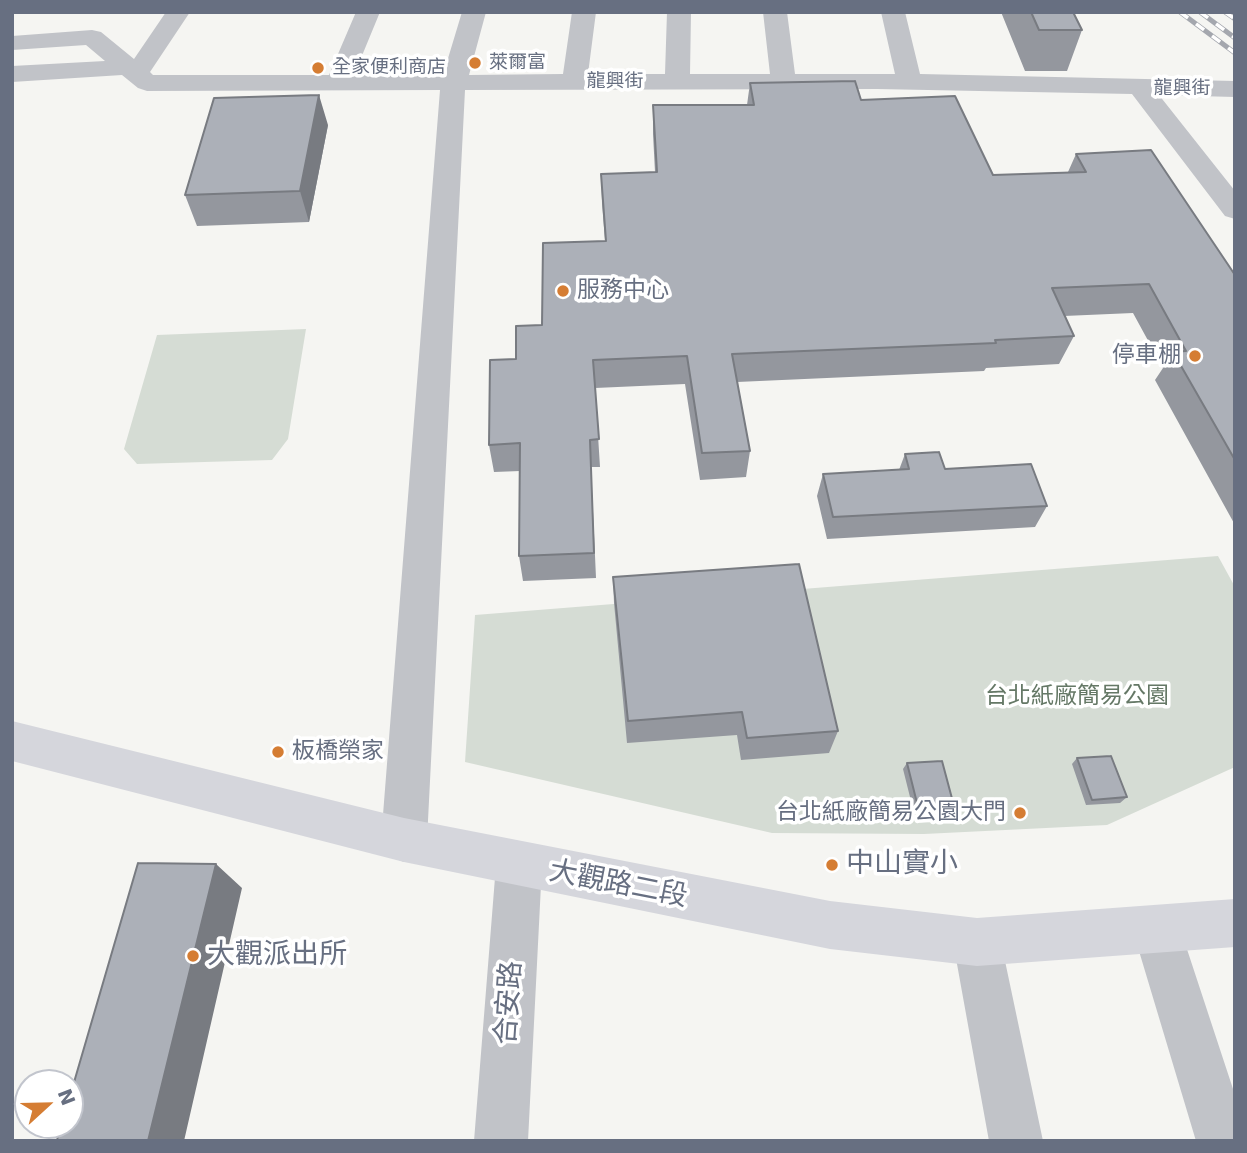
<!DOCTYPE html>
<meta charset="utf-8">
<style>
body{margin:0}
#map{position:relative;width:1247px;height:1153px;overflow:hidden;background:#f5f5f2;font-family:"DejaVu Sans",sans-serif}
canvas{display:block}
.frame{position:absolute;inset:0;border:14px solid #676f81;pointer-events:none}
.north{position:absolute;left:14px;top:1069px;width:70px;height:70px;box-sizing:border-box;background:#fff;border:2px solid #c2c5cd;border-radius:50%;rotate:68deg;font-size:19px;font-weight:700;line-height:28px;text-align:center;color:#676f81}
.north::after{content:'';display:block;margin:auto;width:24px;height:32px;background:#d57d33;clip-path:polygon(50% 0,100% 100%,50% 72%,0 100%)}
</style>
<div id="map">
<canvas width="1247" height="1153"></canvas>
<div class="frame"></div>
<div class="north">N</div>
</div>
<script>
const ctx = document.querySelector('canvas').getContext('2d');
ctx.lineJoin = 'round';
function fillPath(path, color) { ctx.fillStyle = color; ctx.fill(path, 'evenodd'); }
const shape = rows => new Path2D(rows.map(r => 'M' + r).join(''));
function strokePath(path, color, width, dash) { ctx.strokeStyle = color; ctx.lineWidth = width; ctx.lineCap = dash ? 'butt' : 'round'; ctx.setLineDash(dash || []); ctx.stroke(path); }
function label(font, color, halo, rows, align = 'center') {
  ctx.font = font + ' "DejaVu Sans","Noto Sans TC",sans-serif'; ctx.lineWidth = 7; ctx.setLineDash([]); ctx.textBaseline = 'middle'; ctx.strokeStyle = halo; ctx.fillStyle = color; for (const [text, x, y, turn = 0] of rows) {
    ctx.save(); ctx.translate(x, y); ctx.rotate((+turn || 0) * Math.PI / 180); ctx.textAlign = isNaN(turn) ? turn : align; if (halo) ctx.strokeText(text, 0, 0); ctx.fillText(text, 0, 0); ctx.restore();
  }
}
const green = shape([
 [306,329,288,439,272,460,137,464,124,449,157,335],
 [1218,556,1235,587,1235,767,1107,825,924,834,772,833,465,762,475,615]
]);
const minor = shape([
 [166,12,190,12,150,72,153,75,329,75,356,12,380,12,354,75,443,75,462,12,486,12,469,75,563,74,572,12,596,12,588,74,665,74,667,12,691,12,690,74,770,74,763,12,787,12,795,74,895,74,881,12,905,12,920,74,1235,81,1235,97,1159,95,1235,191,1235,219,1225,216,1132,94,877,89,465,90,427,840,420,856,404,862,388,856,381,840,440,90,147,91,138,88,122,75,12,82,12,66,105,61,86,45,12,50,12,36,92,30,101,32,134,59,166,12],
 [519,842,535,849,542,865,528,1141,474,1141,496,865,503,849,519,842],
 [1157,907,1174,914,1181,931,1235,1095,1235,1141,1196,1141,1133,931,1140,914,1157,907],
 [977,918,994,925,1001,942,1043,1141,989,1141,953,942,960,925,977,918]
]);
const major = shape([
 [12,721,404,818,830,901,977,918,1235,899,1235,947,977,966,830,949,404,862,12,761,12,721]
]);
const rail = shape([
 [1180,12,1235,53],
 [1200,12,1235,38],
 [1225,12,1235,19]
]);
const wall = shape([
 [1001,12,1073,12,1082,30,1067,71,1025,71],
 [750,83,861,100,993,175,1068,172,1076,154,1235,275,1235,525,1155,380,1163,368,1133,313,1064,316,1074,336,1059,364,986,368,984,371,737,382,750,451,746,477,700,480,685,384,595,388,600,467,591,467,596,578,523,581,519,556,520,471,494,472,489,445,516,359,605,241,602,203,601,174,655,172,653,134,653,105,747,105],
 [328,125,309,222,197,226,185,195],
 [905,454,945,469,1047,506,1035,527,827,539,817,496,823,474,899,470],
 [613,577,838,731,829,753,741,760,737,735,627,743,614,603],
 [1077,758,1127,797,1120,803,1086,805,1072,764],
 [907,763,954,806,950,811,914,813,903,769]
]);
const shadedWall = shape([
 [319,95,328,125,309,222,300,191],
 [216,864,242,888,184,1141,148,1141]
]);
const building = shape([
 [1031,12,1073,12,1082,30,1039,30,1031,12],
 [855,81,861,100,955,96,993,175,1086,172,1076,154,1151,150,1235,275,1235,460,1173,352,1186,351,1149,284,1052,288,1074,336,995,340,996,343,732,354,750,451,702,453,687,356,593,360,599,439,590,440,594,553,519,556,520,443,489,445,490,360,516,359,516,326,542,325,543,243,606,241,601,174,657,172,653,105,754,105,750,83,855,81],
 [319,95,300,191,185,195,214,98,319,95],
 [939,452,945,469,1031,464,1047,506,833,517,823,474,909,469,905,454,939,452],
 [799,564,838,731,747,738,742,712,628,721,613,577,799,564],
 [1111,756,1127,797,1092,800,1077,758,1111,756],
 [942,761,954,806,918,807,907,763,942,761],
 [138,863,216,864,148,1141,57,1140,61,1125,70,1125,70,1096,138,863]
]);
const markers = [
 [475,63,7,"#d57d33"],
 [318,68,7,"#d57d33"],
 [563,291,7,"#d57d33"],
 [1195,356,7,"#d57d33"],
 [278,752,7,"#d57d33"],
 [1020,813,7,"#d57d33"],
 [832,865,7,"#d57d33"],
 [193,956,7,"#d57d33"]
];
const farPoinames = [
 ["萊爾富",489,63],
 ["全家便利商店",332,68]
];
const farStreetnames = [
 ["龍興街",615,82],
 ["龍興街",1182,89]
];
const poiNames = [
 ["服務中心",577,291],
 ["停車棚",1181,356,"right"],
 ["板橋榮家",292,752],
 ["台北紙廠簡易公園大門",1006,813,"right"]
];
const parkNames = [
 ["台北紙廠簡易公園",1077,697]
];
const nearPoinames = [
 ["中山實小",846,865],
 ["大觀派出所",207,956]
];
const nearStreetnames = [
 ["大觀路二段",618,885,11],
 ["合安路",510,1003,-86]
];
fillPath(green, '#d5dcd4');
fillPath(minor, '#c1c3c8');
fillPath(major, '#d5d6dc');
strokePath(rail, '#a4a7ae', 5);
strokePath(rail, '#fff', 3.5, [10]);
fillPath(wall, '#94979e');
fillPath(shadedWall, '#787b81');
fillPath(building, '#acb0b8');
strokePath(building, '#787b81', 2);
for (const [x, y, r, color] of markers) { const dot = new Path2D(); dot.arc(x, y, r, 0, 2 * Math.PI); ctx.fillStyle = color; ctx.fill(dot); strokePath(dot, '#fff', 2.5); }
label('19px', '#676f81', '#fff', farPoinames, 'left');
label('19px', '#676f81', '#fff', farStreetnames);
label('23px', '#676f81', '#fff', poiNames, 'left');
label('23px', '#657866', '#fff', parkNames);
label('28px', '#676f81', '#fff', nearPoinames, 'left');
label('28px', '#676f81', '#fff', nearStreetnames);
</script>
